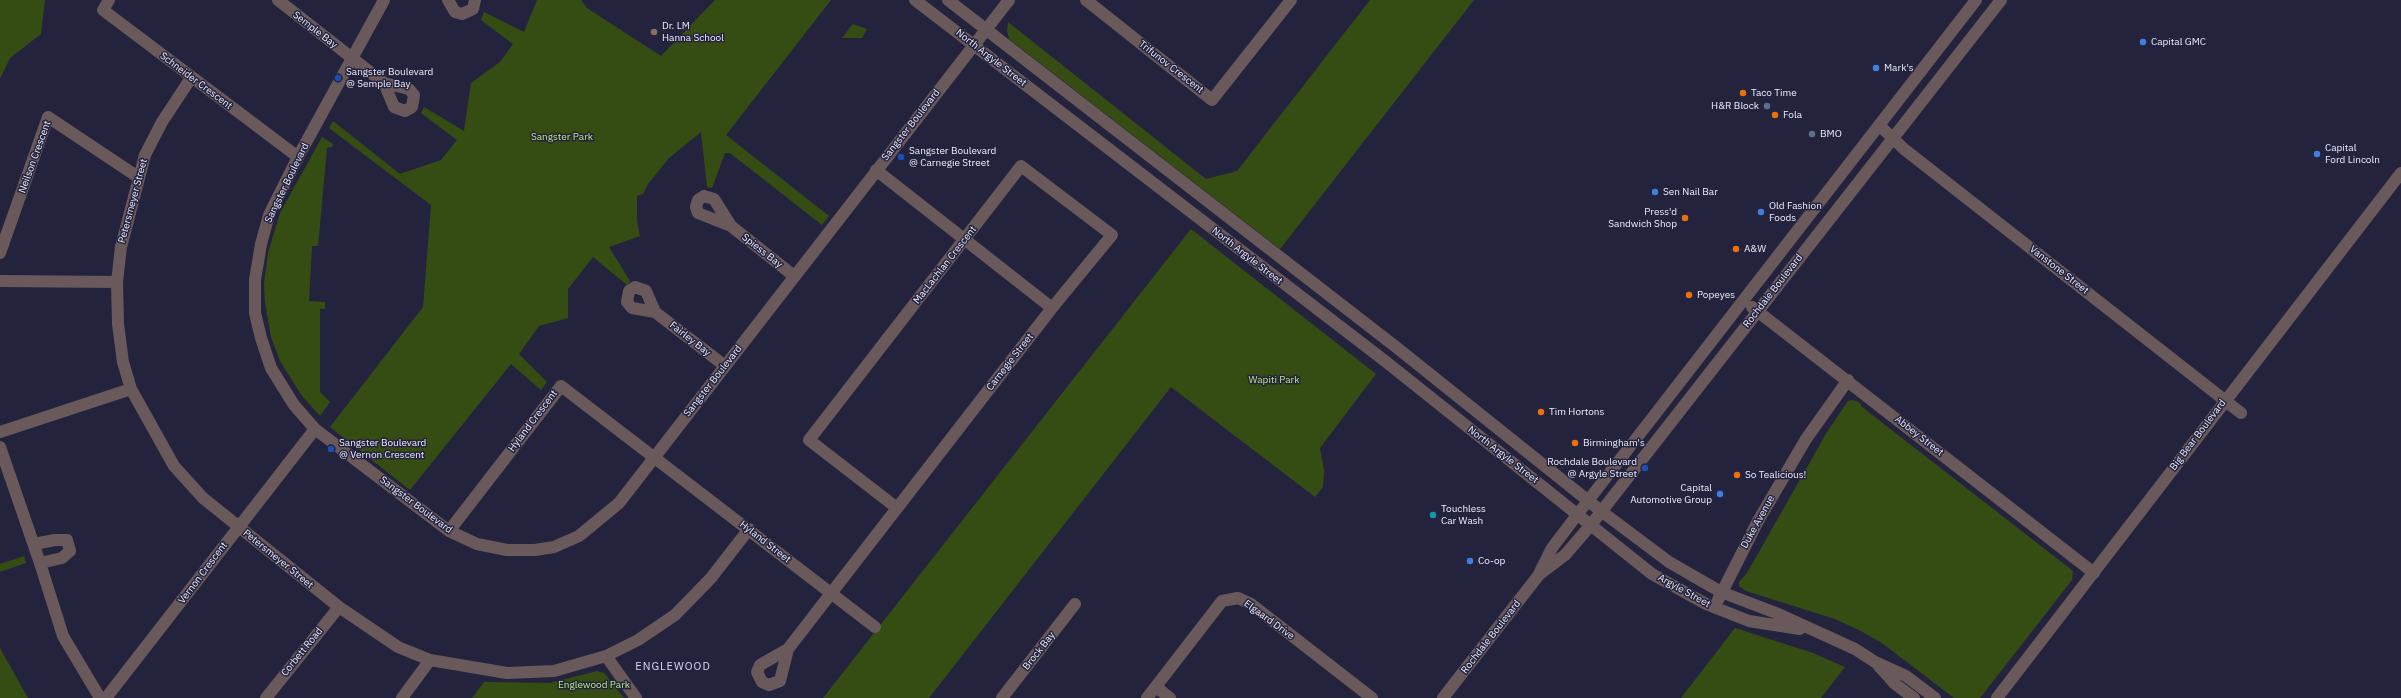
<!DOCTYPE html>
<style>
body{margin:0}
canvas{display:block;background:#24233e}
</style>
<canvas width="2401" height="698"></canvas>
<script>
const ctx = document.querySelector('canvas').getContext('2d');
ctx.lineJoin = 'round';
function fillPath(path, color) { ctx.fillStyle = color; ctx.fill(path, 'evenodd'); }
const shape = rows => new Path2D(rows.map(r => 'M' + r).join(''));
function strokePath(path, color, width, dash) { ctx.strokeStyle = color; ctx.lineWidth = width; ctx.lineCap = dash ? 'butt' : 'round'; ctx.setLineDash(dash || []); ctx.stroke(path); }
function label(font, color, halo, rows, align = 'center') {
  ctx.font = font + ' "IBM Plex Sans",sans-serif'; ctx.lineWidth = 3; ctx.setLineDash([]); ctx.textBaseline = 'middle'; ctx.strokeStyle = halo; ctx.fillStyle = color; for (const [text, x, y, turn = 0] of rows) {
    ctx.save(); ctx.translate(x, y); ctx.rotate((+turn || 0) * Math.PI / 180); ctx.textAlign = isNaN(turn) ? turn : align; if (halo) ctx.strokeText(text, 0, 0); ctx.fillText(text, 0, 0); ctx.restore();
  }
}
const green = shape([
 [0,0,45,0,41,34,10,58,0,79],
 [537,0,581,0,587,8,661,56,715,0,831,0,726,135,829,216,822,225,730,153,725,153,712,188,707,187,701,132,669,158,648,184,643,194,637,196,637,221,640,236,609,247,630,281,627,285,593,257,568,289,568,318,539,326,519,354,547,382,541,390,511,364,410,490,330,427,423,307,431,205,329,128,333,121,400,174,441,160,457,140,421,113,424,107,464,131,471,83,500,62,513,44,481,20,484,12,524,32],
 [1370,0,1474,0,1280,249,1009,39,1007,31,1008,22,1206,179,1237,171],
 [853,24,867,29,862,38,842,38],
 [322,137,333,144,332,147,327,148,318,246,312,246,309,301,325,302,325,309,320,309,320,392,330,402,320,416,302,396,280,361,271,337,265,303,264,284,268,253,280,213],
 [1191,229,1376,374,1320,448,1324,470,1323,487,1315,497,1171,387,929,698,823,698],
 [1852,400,1859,402,1862,407,2073,571,2072,580,1980,698,1954,698,1882,643,1859,630,1835,619,1746,591,1739,586,1739,582,1747,573,1827,432,1848,401],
 [24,556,26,563,0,572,0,564],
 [1735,628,1813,653,1845,667,1821,698,1681,698],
 [0,647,1,650,28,698,0,698],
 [597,671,604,673,624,698,472,698,484,682,550,683]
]);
const minor = shape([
 [109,0,103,10,298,157],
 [278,0,384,83,409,89,414,95,412,107,405,111,394,107,384,83],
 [384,0,298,157,269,215,261,244,255,280,255,313,261,338,271,368,294,405,315,429,449,531,477,544,507,550,535,550,554,547,579,536,619,503,1009,0],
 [448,0,455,12,462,14,473,9,475,0],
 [915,0,1385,361,1652,574,1706,604,1749,621,1800,629],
 [948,0,1396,347,1601,511,1669,562,1721,592,1776,613,1855,649,1875,662,1906,676,1935,698],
 [1086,0,1212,100,1291,0],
 [191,78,162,122,145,155,121,247,117,282,118,324,123,362,131,389,174,466,203,498,339,607,398,647,430,660,507,673,554,671,606,656,638,640,675,615,711,578,749,529],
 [1879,125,1904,149,2241,413],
 [731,226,714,199,704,196,698,200,696,207,698,213,731,226,794,276],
 [0,253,48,117,138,177],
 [0,281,117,282],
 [1752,307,2094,573],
 [655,312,646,291,635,287,629,291,627,302,632,308,655,312,725,366],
 [0,432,131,389],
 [0,447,40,563,63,636,100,698],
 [897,508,809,440,1021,166,1112,235,1052,308],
 [449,531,561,386,875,627],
 [34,544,55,540,67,540,70,551,62,558,40,563],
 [1540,574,1565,555,1590,526,2001,0],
 [1718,600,1758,521,1806,439,1848,380],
 [788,649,780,681,769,685,762,682,757,672,760,665,788,649,1052,308,876,170],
 [606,656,636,698],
 [1878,665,1895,684,1914,698],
 [1156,687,1170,698],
 [106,698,315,429],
 [266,698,339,607],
 [402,698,430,660],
 [1002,698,1075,604],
 [1147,698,1222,601,1238,598,1251,604,1372,698],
 [1443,698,1538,576,1552,548,1577,515,1976,0],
 [1997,698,2401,173]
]);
const markers = [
 [654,32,4,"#8d6e63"],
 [2143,42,4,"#3f7fe0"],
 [1876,68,4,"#3f7fe0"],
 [338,78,4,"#1a4fb4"],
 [1743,93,4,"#e8710a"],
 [1767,106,4,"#5c6f8a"],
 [1775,115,4,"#e8710a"],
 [1812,134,4,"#5c6f8a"],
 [2317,154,4,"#3f7fe0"],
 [901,157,4,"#1a4fb4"],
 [1655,192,4,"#3f7fe0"],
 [1761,212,4,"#3f7fe0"],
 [1685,218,4,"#e8710a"],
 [1736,249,4,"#e8710a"],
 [1689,295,4,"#e8710a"],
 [1541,412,4,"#e8710a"],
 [1575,443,4,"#e8710a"],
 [331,449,4,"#1a4fb4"],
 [1645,468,4,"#1a4fb4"],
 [1737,475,4,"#e8710a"],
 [1720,494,4,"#3f7fe0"],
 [1433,515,4,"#0f9aa8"],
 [1470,561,4,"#3f7fe0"]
];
const poiNames = [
 ["Dr. LM",662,26],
 ["Hanna School",662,38],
 ["Capital GMC",2151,42],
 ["Mark's",1884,68],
 ["Sangster Boulevard",346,72],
 ["@ Semple Bay",346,84],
 ["Taco Time",1751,93],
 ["H&R Block",1759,106,"right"],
 ["Fola",1783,115],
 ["BMO",1820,134],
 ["Capital",2325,148],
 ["Ford Lincoln",2325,160],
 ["Sangster Boulevard",909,151],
 ["@ Carnegie Street",909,163],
 ["Sen Nail Bar",1663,192],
 ["Old Fashion",1769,206],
 ["Foods",1769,218],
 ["Press'd",1677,212,"right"],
 ["Sandwich Shop",1677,224,"right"],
 ["A&W",1744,249],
 ["Popeyes",1697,295],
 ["Tim Hortons",1549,412],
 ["Sangster Boulevard",339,443],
 ["@ Vernon Crescent",339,455],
 ["Birmingham's",1583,443],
 ["Rochdale Boulevard",1637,462,"right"],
 ["@ Argyle Street",1637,474,"right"],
 ["So Tealicious!",1745,475],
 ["Capital",1712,488,"right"],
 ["Automotive Group",1712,500,"right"],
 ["Touchless",1441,509],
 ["Car Wash",1441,521],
 ["Co-op",1478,561]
];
const streetNames = [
 ["Semple Bay",315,30,38],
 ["North Argyle Street",991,58,38],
 ["Trifunov Crescent",1171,67,38],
 ["Schneider Crescent",196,81,37],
 ["Sangster Boulevard",911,125,-52],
 ["Neilson Crescent",35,157,-70],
 ["Sangster Boulevard",287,183,-64],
 ["Petersmeyer Street",133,201,-75],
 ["Spiess Bay",762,251,38],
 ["North Argyle Street",1247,256,38],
 ["MacLachlan Crescent",945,265,-52],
 ["Vanstone Street",2059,270,38],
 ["Rochdale Boulevard",1773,291,-52],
 ["Fairley Bay",690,339,38],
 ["Carnegie Street",1010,362,-52],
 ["Sangster Boulevard",713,381,-52],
 ["Hyland Crescent",533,421,-53],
 ["Big Bear Boulevard",2198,435,-53],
 ["Abbey Street",1919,436,38],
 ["North Argyle Street",1503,455,38],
 ["Sangster Boulevard",416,505,37],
 ["Duke Avenue",1758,522,-61],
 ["Hyland Street",765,542,38],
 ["Petersmeyer Street",278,559,39],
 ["Vernon Crescent",203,573,-53],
 ["Argyle Street",1684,591,29],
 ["Elgaard Drive",1269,620,36],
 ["Rochdale Boulevard",1491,637,-52],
 ["Brock Bay",1039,651,-52],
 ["Corbett Road",302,652,-51]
];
const parkNames = [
 ["Sangster Park",562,137],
 ["Wapiti Park",1274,380],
 ["Englewood Park",594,685]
];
const neighbourhoodNames = [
 ["ENGLEWOOD",673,667]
];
fillPath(green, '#354d12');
strokePath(minor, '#6a595a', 12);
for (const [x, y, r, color] of markers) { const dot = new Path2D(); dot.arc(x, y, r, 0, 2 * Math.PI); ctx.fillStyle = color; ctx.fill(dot); strokePath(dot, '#24233e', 1.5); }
label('10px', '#eeeefd', '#24233e', poiNames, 'left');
label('10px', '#eeeefd', '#24233e', streetNames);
label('10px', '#b9ea80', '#24233e', parkNames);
ctx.letterSpacing = '1px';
label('11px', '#d8d8fc', '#24233e', neighbourhoodNames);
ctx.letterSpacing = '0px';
</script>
